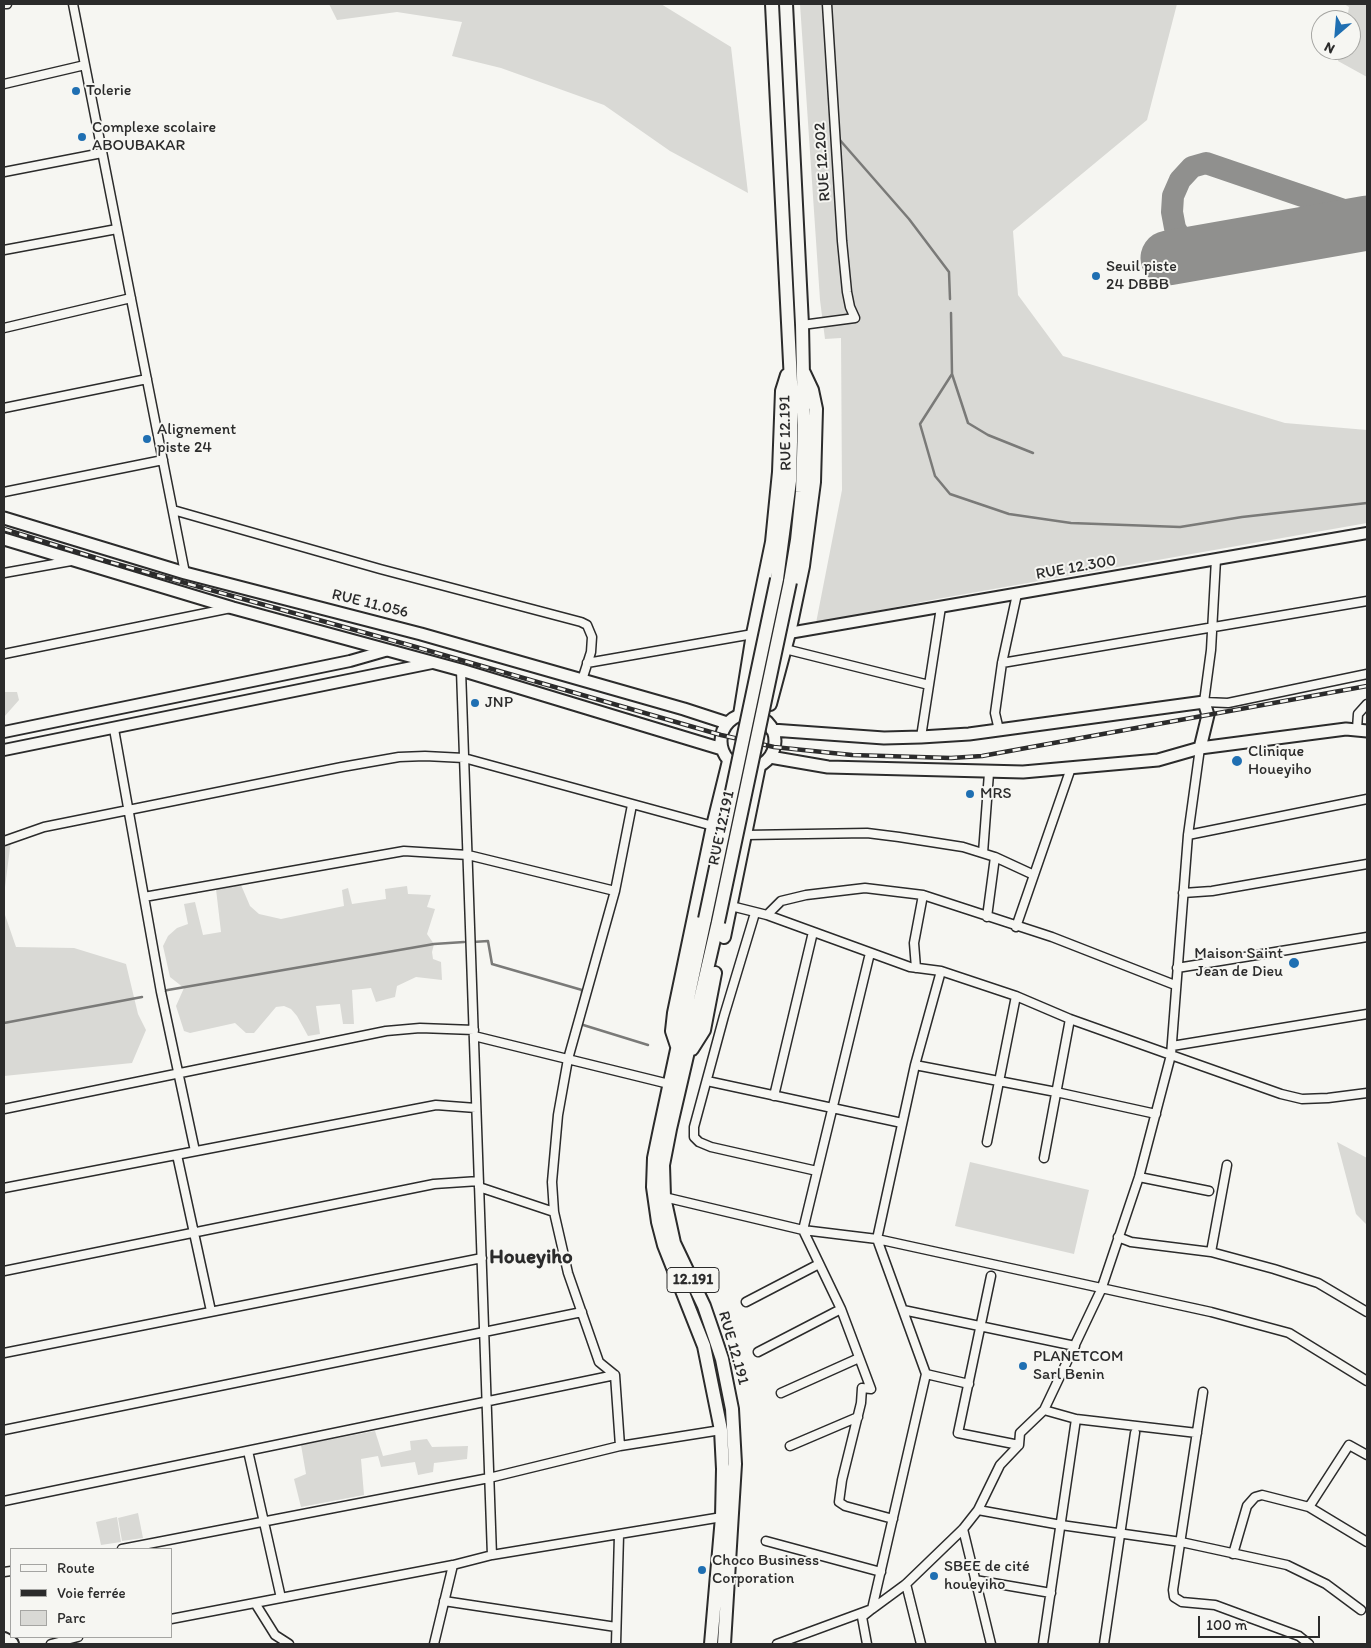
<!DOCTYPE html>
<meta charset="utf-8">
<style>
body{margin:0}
#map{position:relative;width:1371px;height:1648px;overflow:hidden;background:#f6f6f2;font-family:Itim,sans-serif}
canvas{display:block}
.frame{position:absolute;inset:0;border:5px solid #2b2b2b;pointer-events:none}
.legend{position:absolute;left:10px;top:1548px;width:162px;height:90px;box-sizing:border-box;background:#f6f6f2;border:1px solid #a5a5a2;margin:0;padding:6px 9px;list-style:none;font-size:15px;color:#2b2b2b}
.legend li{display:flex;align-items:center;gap:10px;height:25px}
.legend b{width:25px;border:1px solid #a5a5a2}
.north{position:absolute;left:1311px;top:10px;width:50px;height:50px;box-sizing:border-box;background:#f6f6f2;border:1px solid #a5a5a2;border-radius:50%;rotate:207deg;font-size:14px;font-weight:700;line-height:20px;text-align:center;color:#2b2b2b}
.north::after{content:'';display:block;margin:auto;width:18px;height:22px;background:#1f6fb2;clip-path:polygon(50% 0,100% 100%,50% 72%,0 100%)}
.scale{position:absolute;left:1198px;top:1616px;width:122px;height:22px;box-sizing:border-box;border:2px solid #2b2b2b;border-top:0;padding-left:6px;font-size:15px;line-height:18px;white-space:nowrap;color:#2b2b2b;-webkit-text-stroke:4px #f6f6f2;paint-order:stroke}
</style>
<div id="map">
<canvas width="1371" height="1648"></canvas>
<div class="frame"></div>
<ul class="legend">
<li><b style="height:6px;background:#f6f6f2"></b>Route</li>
<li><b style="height:6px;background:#2b2b2b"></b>Voie ferrée</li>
<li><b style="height:14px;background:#d9d9d5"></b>Parc</li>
</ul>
<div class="north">N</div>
<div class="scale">100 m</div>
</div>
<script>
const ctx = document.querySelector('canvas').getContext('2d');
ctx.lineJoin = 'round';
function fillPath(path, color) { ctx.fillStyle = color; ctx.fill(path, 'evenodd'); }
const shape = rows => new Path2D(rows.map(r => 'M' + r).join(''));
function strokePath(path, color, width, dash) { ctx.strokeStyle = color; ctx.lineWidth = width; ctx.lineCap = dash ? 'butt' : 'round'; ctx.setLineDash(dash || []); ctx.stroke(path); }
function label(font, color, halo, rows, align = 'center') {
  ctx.font = font + ' Itim,sans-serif'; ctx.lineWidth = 4; ctx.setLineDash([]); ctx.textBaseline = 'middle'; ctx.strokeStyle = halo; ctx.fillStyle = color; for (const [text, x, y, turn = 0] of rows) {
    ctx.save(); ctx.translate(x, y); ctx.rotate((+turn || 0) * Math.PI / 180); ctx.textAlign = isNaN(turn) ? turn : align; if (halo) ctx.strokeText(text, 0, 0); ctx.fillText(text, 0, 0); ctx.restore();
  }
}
const green = shape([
 [329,4,661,4,731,47,748,193,670,151,604,105,501,68,452,56,462,22,397,12,337,20],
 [800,4,1177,4,1147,120,1013,231,1018,295,1063,356,1285,423,1367,430,1367,523,937,599,816,623,842,490,841,338,825,339,820,300],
 [1344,4,1367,4,1367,77,1338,61,1340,50,1351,50,1351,20,1347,20,1349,7],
 [4,692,17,692,19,700,4,717],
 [11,840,4,895,4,841],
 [241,885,250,906,259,914,281,919,344,906,342,890,348,888,352,904,386,899,385,889,407,886,408,894,431,895,427,907,435,909,427,934,434,944,432,952,433,959,441,962,442,980,416,977,397,986,395,997,376,1002,371,988,352,990,354,1024,343,1024,340,1004,316,1006,320,1034,308,1036,297,1016,291,1009,284,1006,276,1007,254,1033,246,1033,235,1023,190,1033,184,1031,176,1006,184,988,170,977,163,946,168,936,177,928,188,924,184,904,195,902,203,935,221,932,216,889],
 [4,912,16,947,74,948,126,964,138,1014,146,1030,132,1063,4,1076],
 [1337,1142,1367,1158,1367,1225,1356,1214],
 [970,1162,1089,1190,1074,1254,955,1226],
 [375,1431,383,1456,411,1450,410,1441,427,1439,432,1447,468,1446,467,1459,434,1463,433,1472,418,1475,415,1462,381,1467,378,1456,361,1459,364,1495,301,1507,294,1479,306,1474,301,1445],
 [138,1513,143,1538,122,1541,118,1518],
 [117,1517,121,1542,101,1545,96,1522]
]);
const stream = shape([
 [839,139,909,219,949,272,950,299],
 [951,313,952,374,920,424,935,476,950,494,1009,514,1071,523,1180,527,1242,517,1367,503],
 [952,374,968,423,988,435,1033,453],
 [473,942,488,941,492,964,582,990,582,998],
 [162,991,434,944,464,942],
 [4,1023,142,997],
 [580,1024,648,1045]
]);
const taxiway = shape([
 [1275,240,1255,254,1241,261,1225,263,1209,260,1195,254,1183,242,1175,228,1172,212,1173,196,1180,180,1192,167,1206,163,1367,218]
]);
const runway = shape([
 [1168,258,1367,223]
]);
const minor = shape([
 [4,4,7,4],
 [73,4,185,573],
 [4,84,85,65],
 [4,172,102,153],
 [4,250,117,229],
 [802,325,855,318,850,307,847,292,842,241,827,4],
 [4,328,131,298],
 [4,408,147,379],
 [4,492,163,460],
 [173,510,380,569,581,622,587,625,592,637,591,652,582,680],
 [1216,559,1211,650,1204,702,1228,703,1367,674],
 [4,573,71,561],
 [785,649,929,685],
 [4,654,231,608],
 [587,663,753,634],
 [1002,663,1367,601],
 [461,670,492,1555],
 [114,729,161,992,195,1151],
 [1357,729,1358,714,1367,704],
 [999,730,995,713,1002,663,1017,594],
 [921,737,941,607],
 [1200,748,1188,835,1171,1055,1281,1094,1302,1099,1328,1098,1367,1093],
 [746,835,867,833,899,837,963,847,995,857,1034,875],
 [1188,835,1367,799],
 [4,841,44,827,342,767,399,757,425,756,464,758,713,826],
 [983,853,989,773],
 [1183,893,1212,891,1367,864],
 [144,897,404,851,468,855,615,891],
 [731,906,767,915,910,967,941,971,1016,996,1070,1019,1171,1055,1139,1177,1101,1290,1044,1410,1020,1433,1019,1445,1000,1465,978,1510,963,1529,906,1584,872,1609,777,1644],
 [755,913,724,1016,694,1127,694,1137,699,1142,711,1147,817,1171],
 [767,915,781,901,806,895,865,888,923,895,1052,937,1175,985],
 [987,917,995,857],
 [1016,927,1071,768],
 [870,953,803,1230,841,1309,871,1389,862,1388,861,1403,842,1480,839,1502,845,1506,893,1519],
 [916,968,914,943,923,895],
 [1177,968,1367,937],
 [474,1036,669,1084],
 [1172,1046,1367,1014],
 [915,1065,1056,1092,1156,1114],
 [707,1081,902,1123],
 [774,1096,813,932],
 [4,1109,386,1031,420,1028,474,1030],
 [987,1142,1016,996],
 [177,1155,211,1311],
 [1044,1158,1070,1019],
 [1139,1177,1209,1191],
 [479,1187,554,1212],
 [4,1188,436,1105,476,1108],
 [664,1197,803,1230,877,1239,1211,1312,1289,1333,1367,1381],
 [1118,1237,1131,1242,1211,1252,1274,1269,1318,1283,1367,1312],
 [1211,1252,1227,1165],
 [4,1271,434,1184,479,1181],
 [991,1276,958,1433,1019,1445],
 [746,1302,819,1264],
 [903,1310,1075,1346],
 [758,1352,841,1309],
 [4,1353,482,1258],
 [926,1374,969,1384],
 [1203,1392,1173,1590,1174,1597,1182,1602,1215,1605,1299,1636,1309,1644],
 [781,1393,859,1358],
 [1044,1410,1076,1419,1197,1433],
 [4,1430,582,1312],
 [620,1446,615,1375,599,1362,568,1273,554,1212,552,1182,558,1115,568,1059,615,891,632,805],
 [790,1446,858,1417],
 [248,1451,281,1598],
 [4,1501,615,1375],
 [1309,1507,1349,1445,1367,1455],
 [978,1510,1061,1525,1181,1542,1287,1565,1326,1584,1361,1610],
 [963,1529,991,1644],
 [766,1541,881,1572],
 [122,1549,489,1478,620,1446,721,1430],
 [1233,1554,1247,1506,1255,1497,1262,1495,1309,1507,1367,1542],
 [4,1572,11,1571],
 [975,1580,1051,1593],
 [906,1584,921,1644],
 [444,1601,616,1627],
 [255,1603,275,1635,289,1644],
 [171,1619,453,1565,492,1555,722,1517],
 [51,1644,78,1637],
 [434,1644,453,1565],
 [616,1644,619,1535],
 [867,1644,862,1617,872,1609,926,1374,877,1239,915,1065,941,971],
 [1043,1644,1076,1419],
 [1104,1644,1135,1433]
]);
const tertiary = shape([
 [789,633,1367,533],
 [4,732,350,661,385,651],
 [4,750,432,663]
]);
const secondary = shape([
 [4,518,185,573,421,634,684,709,727,723],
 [4,539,233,608,461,670,722,749],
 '721 741a27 27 0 1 1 54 0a27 27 0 1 1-54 0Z',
 [772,730,884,738,921,737,969,734,1204,702,1208,715,1200,748],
 [770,757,828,767,1023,772,1158,760,1200,748,1346,729,1367,731]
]);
const primary = shape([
 [772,4,792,402,790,481,777,579],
 [786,4,802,325,804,425,802,492,797,540,790,582],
 [770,704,789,633,803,566,814,482,816,409,812,390,804,373],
 [740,715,753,634,772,542,779,472,782,391,787,375],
 [705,919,660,1129,654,1158,653,1187,658,1222,664,1245,704,1346,721,1430,723,1469,722,1517,711,1644],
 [718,922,670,1129,663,1165,664,1197,674,1243,704,1306,715,1338,722,1359,732,1409,735,1464,724,1644],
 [724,937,759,766],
 [677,1046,672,1031,674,1013,713,826,729,761],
 [692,1049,704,1030,715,973]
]);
const trunk = shape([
 [4,1640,11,1644]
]);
const rail = shape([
 [4,529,106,561,409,645,721,735,774,747,852,755,951,758,982,756,1367,686]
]);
const primaryBridge = shape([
 [705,919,777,579],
 [718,922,790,582]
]);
const markers = [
 [76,91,5,"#1f6fb2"],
 [82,137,5,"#1f6fb2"],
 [1096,276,5,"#1f6fb2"],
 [147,439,5,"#1f6fb2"],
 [475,703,5,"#1f6fb2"],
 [1237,761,6,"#1f6fb2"],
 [970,794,5,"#1f6fb2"],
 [1294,963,6,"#1f6fb2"],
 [1023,1366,5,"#1f6fb2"],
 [702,1570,5,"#1f6fb2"],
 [934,1576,5,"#1f6fb2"]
];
const shields = [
 [693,1280,52]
];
const shieldNames = [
 ["12.191",693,1280]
];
const poiNames = [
 ["Tolerie",86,91],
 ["Complexe scolaire",92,128],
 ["ABOUBAKAR",92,146],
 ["Seuil piste",1106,267],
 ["24 DBBB",1106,285],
 ["Alignement",157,430],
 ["piste 24",157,448],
 ["JNP",485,703],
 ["Clinique",1248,752],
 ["Houeyiho",1248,770],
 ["MRS",980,794],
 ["Maison Saint",1283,954,"right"],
 ["Jean de Dieu",1283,972,"right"],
 ["PLANETCOM",1033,1357],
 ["Sarl Benin",1033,1375],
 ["Choco Business",712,1561],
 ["Corporation",712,1579],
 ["SBEE de cité",944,1567],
 ["houeyiho",944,1585]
];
const streetNames = [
 ["RUE 12.202",823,162,-94],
 ["RUE 12.191",786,433,-91],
 ["RUE 12.300",1076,568,-10],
 ["RUE 11.056",370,604,14],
 ["RUE 12.191",722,828,-78],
 ["RUE 12.191",733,1348,74]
];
const districtNames = [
 ["Houeyiho",531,1258]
];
fillPath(green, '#d9d9d5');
strokePath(stream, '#7a7a78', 2.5);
strokePath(taxiway, '#90908e', 22);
strokePath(runway, '#90908e', 55);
strokePath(minor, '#2b2b2b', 11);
strokePath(tertiary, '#2b2b2b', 14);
strokePath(secondary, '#2b2b2b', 15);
strokePath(primary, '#2b2b2b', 16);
strokePath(trunk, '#2b2b2b', 18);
strokePath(minor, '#f6f6f2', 8);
strokePath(tertiary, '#f6f6f2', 10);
strokePath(secondary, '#f6f6f2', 11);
strokePath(primary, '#f6f6f2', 12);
strokePath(trunk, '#f6f6f2', 14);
strokePath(rail, '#2b2b2b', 4.5);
strokePath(rail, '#f6f6f2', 2.5, [8]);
strokePath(primaryBridge, '#2b2b2b', 16, []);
strokePath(primaryBridge, '#f6f6f2', 12);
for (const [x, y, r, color] of markers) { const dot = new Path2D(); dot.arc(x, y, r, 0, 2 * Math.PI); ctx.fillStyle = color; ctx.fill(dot); strokePath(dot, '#f6f6f2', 2); }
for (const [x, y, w] of shields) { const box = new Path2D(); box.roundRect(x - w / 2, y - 12.5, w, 25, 4); ctx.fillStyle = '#f6f6f2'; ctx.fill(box); strokePath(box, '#2b2b2b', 1); }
label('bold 15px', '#2b2b2b', null, shieldNames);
label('16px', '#2b2b2b', '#f6f6f2', poiNames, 'left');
label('16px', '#2b2b2b', '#f6f6f2', streetNames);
label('bold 21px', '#2b2b2b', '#f6f6f2', districtNames);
</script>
